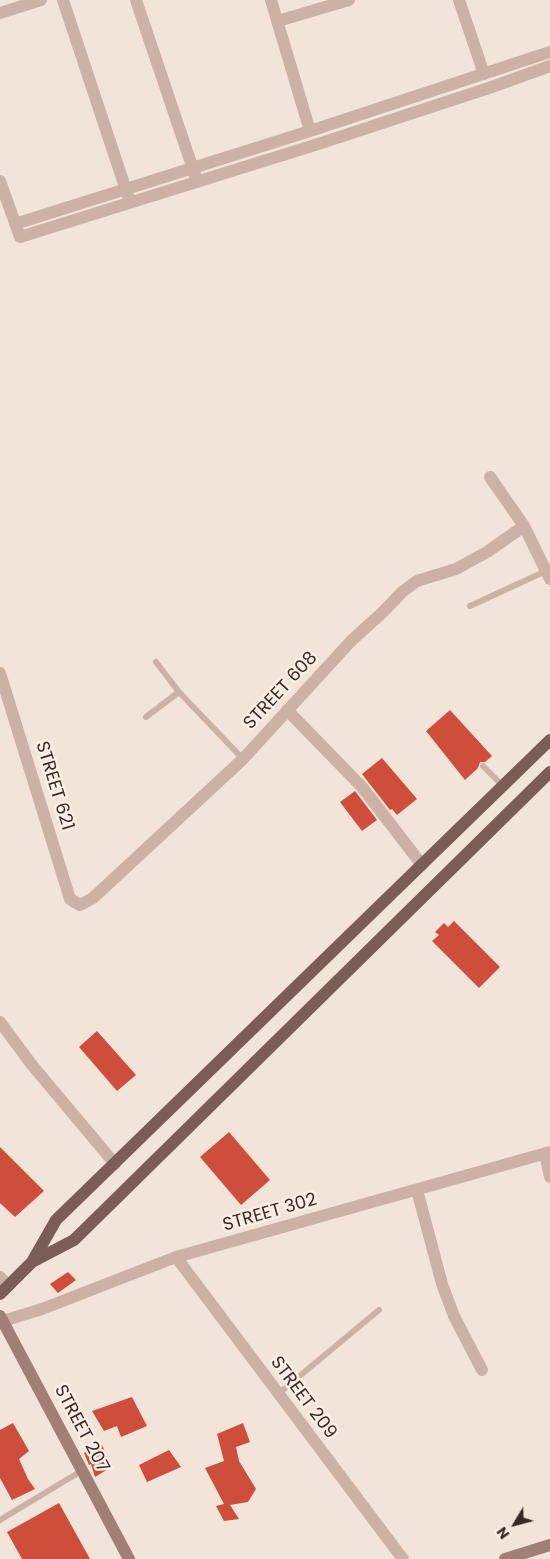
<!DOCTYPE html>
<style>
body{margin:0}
#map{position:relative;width:550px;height:1559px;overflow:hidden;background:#f3e4d9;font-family:Poppins,sans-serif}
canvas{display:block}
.north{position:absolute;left:490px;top:1499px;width:50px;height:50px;-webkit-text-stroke:4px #fbeee5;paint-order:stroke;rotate:233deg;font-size:14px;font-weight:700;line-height:20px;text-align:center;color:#372926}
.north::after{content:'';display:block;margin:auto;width:18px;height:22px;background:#372926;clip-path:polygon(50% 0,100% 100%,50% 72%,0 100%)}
</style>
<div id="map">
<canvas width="550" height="1559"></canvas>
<div class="north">N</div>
</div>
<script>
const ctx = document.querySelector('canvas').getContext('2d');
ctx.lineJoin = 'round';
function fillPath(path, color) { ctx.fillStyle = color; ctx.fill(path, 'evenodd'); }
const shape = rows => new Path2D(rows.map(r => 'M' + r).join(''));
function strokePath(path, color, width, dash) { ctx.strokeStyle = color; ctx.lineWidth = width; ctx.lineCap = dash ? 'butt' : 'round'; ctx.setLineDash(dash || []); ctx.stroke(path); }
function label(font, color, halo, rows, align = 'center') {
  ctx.font = font + ' Poppins,sans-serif'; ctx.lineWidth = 5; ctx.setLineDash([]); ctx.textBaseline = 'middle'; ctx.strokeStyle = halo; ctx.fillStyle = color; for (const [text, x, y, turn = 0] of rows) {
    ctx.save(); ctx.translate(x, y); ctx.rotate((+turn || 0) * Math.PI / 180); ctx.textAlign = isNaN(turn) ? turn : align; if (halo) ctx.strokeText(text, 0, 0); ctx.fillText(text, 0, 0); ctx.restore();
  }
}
const building = shape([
 [450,710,492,756,485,762,480,762,478,768,465,780,426,731],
 [382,758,417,799,397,815,392,809,390,810,362,774],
 [355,791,377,820,362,831,340,802],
 [454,921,500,967,479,988,432,941,439,935,435,932,444,923,448,927],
 [97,1031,136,1075,117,1091,79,1047],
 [229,1132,270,1180,241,1205,200,1157],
 [0,1147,44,1191,15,1217,0,1203],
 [68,1272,76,1280,58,1293,50,1284],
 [132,1397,147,1426,121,1437,117,1426,104,1431,92,1411],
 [13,1423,29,1451,19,1459,28,1479,35,1489,12,1500,0,1478,0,1430],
 [243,1423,250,1442,236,1447,239,1461,256,1489,248,1502,230,1505,239,1519,224,1521,216,1506,224,1504,205,1468,224,1461,217,1434],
 [102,1445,108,1458,113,1466,95,1477,91,1464,89,1465,84,1453],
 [169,1450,181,1467,147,1482,139,1465],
 [59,1503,90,1559,22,1559,7,1532]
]);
const lane = shape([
 [470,606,546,571],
 [156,662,179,692],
 [146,717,179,692,243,759],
 [483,766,503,786],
 [278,1394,379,1310],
 [0,1520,83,1470]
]);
const street = shape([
 [63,0,128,196],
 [136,0,195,175],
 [271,0,310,131],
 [459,0,484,74],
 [0,13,41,0],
 [278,21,349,0],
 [0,181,20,237,315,145,489,88,550,66],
 [15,224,310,131,550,52],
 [490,477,524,526,550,579],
 [0,673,70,899,80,905,93,898,243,759,351,641,384,611,402,592,417,581,456,569,487,552,524,526],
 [287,710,362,787,422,865],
 [0,1022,32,1065,115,1164],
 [545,1153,550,1177],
 [417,1190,442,1284,454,1316,482,1370],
 [176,1257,403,1559],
 [0,1277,8,1286],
 [3,1321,42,1309,176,1257,550,1152]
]);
const secondary = shape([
 [0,1316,129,1559],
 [505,1559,550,1545]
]);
const primary = shape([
 [32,1262,74,1240,550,772],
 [0,1294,32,1262,56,1220,550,740]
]);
const streetNames = [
 ["STREET 608",281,691,-47],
 ["STREET 621",54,786,73],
 ["STREET 302",270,1213,-16],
 ["STREET 209",303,1398,53],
 ["STREET 207",81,1429,62]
];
fillPath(building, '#cf4e3b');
strokePath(lane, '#ccb2a4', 6);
strokePath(street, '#ccb2a4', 12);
strokePath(secondary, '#a08075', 12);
strokePath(primary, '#7a5e56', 12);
label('18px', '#372926', '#fbeee5', streetNames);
</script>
